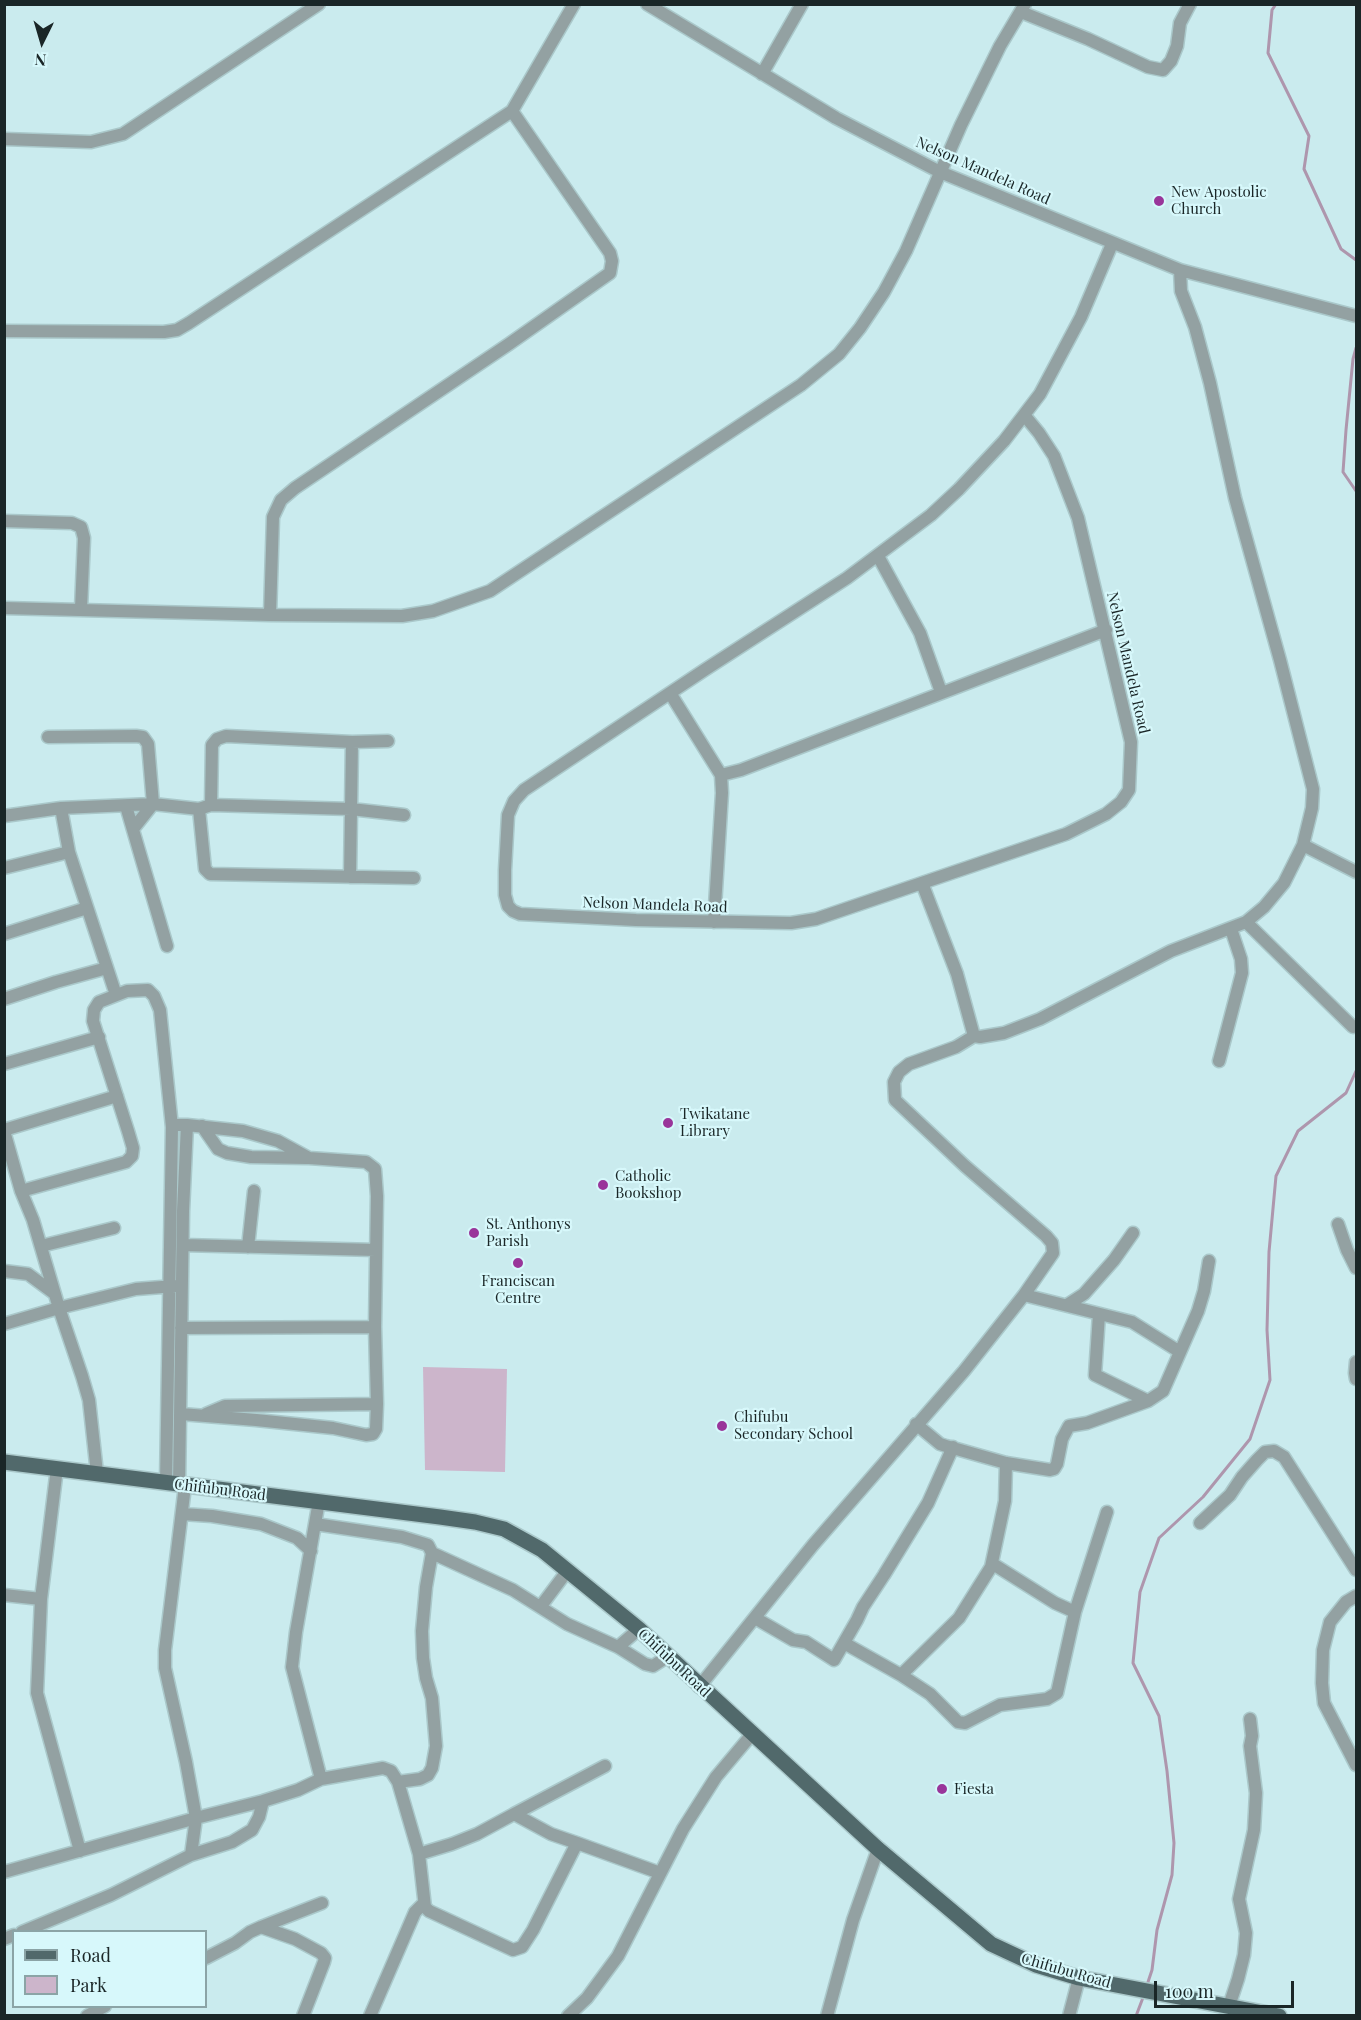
<!DOCTYPE html>
<style>
body{margin:0}
#map{position:relative;width:1361px;height:2020px;overflow:hidden;background:#caebee;font-family:"Playfair Display",serif}
canvas{display:block}
.frame{position:absolute;inset:0;border:6px solid #1a2627;pointer-events:none}
.legend{position:absolute;left:12px;top:1930px;width:195px;height:78px;box-sizing:border-box;background:#d7f8fb;border:2px solid #8ba4a6;margin:0;padding:8px 10px;list-style:none;font-size:18px;color:#1a2627}
.legend li{display:flex;align-items:center;gap:12px;height:30px}
.legend b{width:30px;border:2px solid #8ba4a6}
.north{position:absolute;left:12px;top:12px;width:60px;height:60px;-webkit-text-stroke:4px #d7f8fb;paint-order:stroke;rotate:185deg;font-size:16px;font-weight:700;line-height:24px;text-align:center;color:#1a2627}
.north::after{content:'';display:block;margin:auto;width:21px;height:27px;background:#1a2627;clip-path:polygon(50% 0,100% 100%,50% 72%,0 100%)}
.scale{position:absolute;left:1154px;top:1981px;width:140px;height:27px;box-sizing:border-box;border:3px solid #1a2627;border-top:0;padding-left:8px;font-size:18px;line-height:21px;white-space:nowrap;color:#1a2627;-webkit-text-stroke:4px #d7f8fb;paint-order:stroke}
</style>
<div id="map">
<canvas width="1361" height="2020"></canvas>
<div class="frame"></div>
<ul class="legend">
<li><b style="height:8px;background:#51696b"></b>Road</li>
<li><b style="height:16px;background:#ccb5cb"></b>Park</li>
</ul>
<div class="north">N</div>
<div class="scale">100 m</div>
</div>
<script>
const ctx = document.querySelector('canvas').getContext('2d');
ctx.lineJoin = 'round';
function fillPath(path, color) { ctx.fillStyle = color; ctx.fill(path, 'evenodd'); }
const shape = rows => new Path2D(rows.map(r => 'M' + r).join(''));
function strokePath(path, color, width, dash) { ctx.strokeStyle = color; ctx.lineWidth = width; ctx.lineCap = dash ? 'butt' : 'round'; ctx.setLineDash(dash || []); ctx.stroke(path); }
function label(font, color, halo, rows, align = 'center') {
  ctx.font = font + ' "Playfair Display",serif'; ctx.lineWidth = 4.5; ctx.setLineDash([]); ctx.textBaseline = 'middle'; ctx.strokeStyle = halo; ctx.fillStyle = color; for (const [text, x, y, turn = 0] of rows) {
    ctx.save(); ctx.translate(x, y); ctx.rotate((+turn || 0) * Math.PI / 180); ctx.textAlign = isNaN(turn) ? turn : align; if (halo) ctx.strokeText(text, 0, 0); ctx.fillText(text, 0, 0); ctx.restore();
  }
}
const green = shape([
 [423,1367,507,1369,505,1472,425,1470]
]);
const stream = shape([
 [1276,4,1272,10,1268,53,1309,136,1304,169,1341,249,1356,260],
 [1356,348,1353,359,1346,430,1343,472,1356,491],
 [1147,1985,1152,1970,1157,1930,1172,1875,1174,1843,1167,1771,1159,1716,1133,1663,1140,1592,1159,1538,1203,1497,1250,1439,1270,1380,1267,1330,1269,1252,1276,1176,1298,1131,1346,1093,1356,1071],
 [1136,2016,1144,1995]
]);
const minor = shape([
 [647,4,836,118,940,172,1180,270,1356,316],
 [1021,12,1088,39,1148,67,1163,70,1171,61,1177,46,1180,23,1190,4],
 [762,74,802,4],
 [4,139,91,142,123,134,319,4],
 [4,331,164,332,177,330,189,323,512,111,574,4],
 [1025,416,1039,433,1054,456,1078,518,1131,742,1129,790,1121,802,1106,814,1066,834,816,919,791,923,636,920,520,914,513,911,508,906,505,895,505,870,508,815,514,801,524,790,706,669,847,578,931,515,959,489,1004,441,1040,394,1081,317,1112,244],
 [4,521,72,523,81,527,84,538,81,609],
 [878,556,920,633,941,692],
 [4,608,270,615,402,616,433,611,490,591,801,385,839,354,860,328,884,292,906,251,961,125,1000,46,1025,4],
 [270,615,273,517,281,500,295,488,509,344,610,273,612,261,610,253,512,111],
 [670,693,721,775],
 [48,737,136,736,143,737,148,744,153,804,133,829],
 [211,805,212,745,217,739,226,736,352,742,388,741],
 [126,806,167,946],
 [61,808,69,852,116,995],
 [199,809,205,869,210,874,414,878],
 [4,816,61,808,153,804,199,809,211,805,351,809,404,815],
 [1303,845,1356,872],
 [4,868,69,852],
 [350,877,352,742],
 [922,883,957,974,974,1036],
 [714,922,722,793,721,775,741,770,1106,630],
 [1246,922,1353,1027],
 [4,934,87,908],
 [4,999,56,982,107,968],
 [1219,1061,1242,973,1241,959,1231,929],
 [4,1064,99,1037],
 [202,1126,218,1149,227,1153,251,1157,307,1158],
 [172,1127,174,1125,187,1125,243,1131,278,1141,309,1158,366,1162,375,1169,377,1196,375,1327,377,1404,376,1429,373,1434,366,1435,333,1428,256,1420,181,1414],
 [4,1130,117,1096],
 [4,1131,21,1191,33,1220,59,1308,82,1376,89,1400,97,1473],
 [21,1191,126,1162,132,1156,133,1148,128,1131,93,1021,94,1010,99,1002,127,991,148,990,154,996,160,1010,172,1127,166,1483],
 [1338,1224,1347,1250,1356,1268],
 [183,1245,376,1250],
 [41,1246,114,1228],
 [248,1247,254,1191],
 [4,1271,28,1274,55,1294],
 [1024,1295,1132,1322,1180,1352],
 [1067,1305,1084,1294,1114,1260,1133,1233],
 [1099,1314,1095,1375,1148,1401],
 [4,1324,59,1308,136,1289,175,1286],
 [181,1328,375,1327],
 [1356,1362,1355,1373,1356,1379],
 [206,1414,225,1406,377,1404],
 [916,1424,940,1444,946,1446,1006,1463,1050,1470,1054,1469,1057,1464,1062,1439,1069,1426,1087,1423,1148,1401,1163,1391,1198,1311,1204,1291,1209,1261],
 [57,1468,41,1599,37,1693,80,1851],
 [179,1485,183,1211,187,1125],
 [182,1514,212,1516,261,1524,297,1538,311,1551],
 [1200,1523,1230,1495,1242,1477,1257,1460,1265,1452,1274,1451,1284,1457,1356,1570],
 [315,1524,402,1537,428,1545,432,1553,426,1587,422,1631,423,1658,426,1678,432,1698,436,1746,432,1768,428,1775,420,1779,398,1782],
 [432,1553,513,1590,567,1624,618,1647,645,1664,653,1666,667,1657],
 [993,1564,1055,1603,1075,1612,1107,1512],
 [4,1595,41,1599],
 [1356,1596,1346,1602,1330,1622,1323,1650,1322,1683,1324,1703,1356,1765],
 [541,1606,568,1570],
 [755,1618,793,1640,806,1642,834,1660,857,1620,863,1607,884,1575,928,1503,953,1447],
 [844,1643,901,1675,930,1694,958,1722,965,1723,1000,1705,1047,1699,1057,1693,1075,1612],
 [618,1647,639,1629],
 [901,1675,959,1618,991,1567,1005,1501,1006,1463],
 [699,1687,813,1545,964,1371,1024,1295,1053,1253,1052,1243,1046,1236,965,1166,895,1100,894,1082,899,1072,909,1064,956,1047,974,1036,980,1037,1004,1033,1040,1019,1171,951,1246,922,1264,907,1284,883,1303,845,1312,808,1313,789,1280,660,1235,498,1210,383,1195,327,1181,291,1180,270],
 [321,1779,383,1768,391,1771,398,1782,419,1854,425,1907,429,1911,513,1950,522,1947,533,1930,577,1843,660,1873],
 [514,1814,605,1766],
 [419,1854,452,1844,477,1834,514,1814,551,1834,577,1843],
 [191,1855,232,1842,252,1830,259,1817,263,1801],
 [4,1872,196,1818,263,1801,298,1790,321,1779,292,1667,296,1632,319,1501],
 [261,1927,322,1903],
 [22,1932,111,1895,191,1855,196,1818,186,1762,165,1668,165,1650,185,1486],
 [4,1939,14,1935],
 [206,1958,235,1943,250,1932,261,1927,295,1939,321,1953,325,1958,324,1962,303,2016],
 [1229,2006,1238,1979,1244,1955,1246,1933,1239,1899,1254,1830,1255,1812,1256,1793,1250,1746,1252,1736,1250,1719],
 [87,2016,105,2006],
 [370,2016,415,1912,424,1903],
 [568,2016,587,1998,618,1956,683,1829,716,1777,753,1733],
 [827,2016,853,1920,878,1849],
 [1069,2016,1079,1978]
]);
const major = shape([
 [4,1462,440,1517,475,1522,504,1529,542,1550,639,1629,878,1849,991,1944,1036,1965,1079,1978,1279,2016]
]);
const markers = [
 [1159,201,6,"#99359a"],
 [668,1123,6,"#99359a"],
 [603,1185,6,"#99359a"],
 [474,1233,6,"#99359a"],
 [518,1263,6,"#99359a"],
 [722,1426,6,"#99359a"],
 [942,1789,6,"#99359a"]
];
const streetNames = [
 ["Nelson Mandela Road",983,171,24],
 ["Nelson Mandela Road",1128,663,77],
 ["Nelson Mandela Road",655,905,2],
 ["Chifubu Road",220,1490,7],
 ["Chifubu Road",674,1663,43],
 ["Chifubu Road",1066,1971,16]
];
const poiNames = [
 ["New Apostolic",1171,192],
 ["Church",1171,209],
 ["Twikatane",680,1114],
 ["Library",680,1131],
 ["Catholic",615,1176],
 ["Bookshop",615,1193],
 ["St. Anthonys",486,1224],
 ["Parish",486,1241],
 ["Franciscan",518,1281,"center"],
 ["Centre",518,1298,"center"],
 ["Chifubu",734,1417],
 ["Secondary School",734,1434],
 ["Fiesta",954,1789]
];
fillPath(green, '#ccb5cb');
strokePath(stream, '#ae96ad', 3);
strokePath(minor, '#aac8ca', 15);
strokePath(major, '#aac8ca', 18);
strokePath(minor, '#93a1a2', 12);
strokePath(major, '#51696b', 15);
for (const [x, y, r, color] of markers) { const dot = new Path2D(); dot.arc(x, y, r, 0, 2 * Math.PI); ctx.fillStyle = color; ctx.fill(dot); strokePath(dot, '#d7f8fb', 2); }
label('15px', '#1a2627', '#d7f8fb', streetNames);
label('15px', '#1a2627', '#d7f8fb', poiNames, 'left');
</script>
